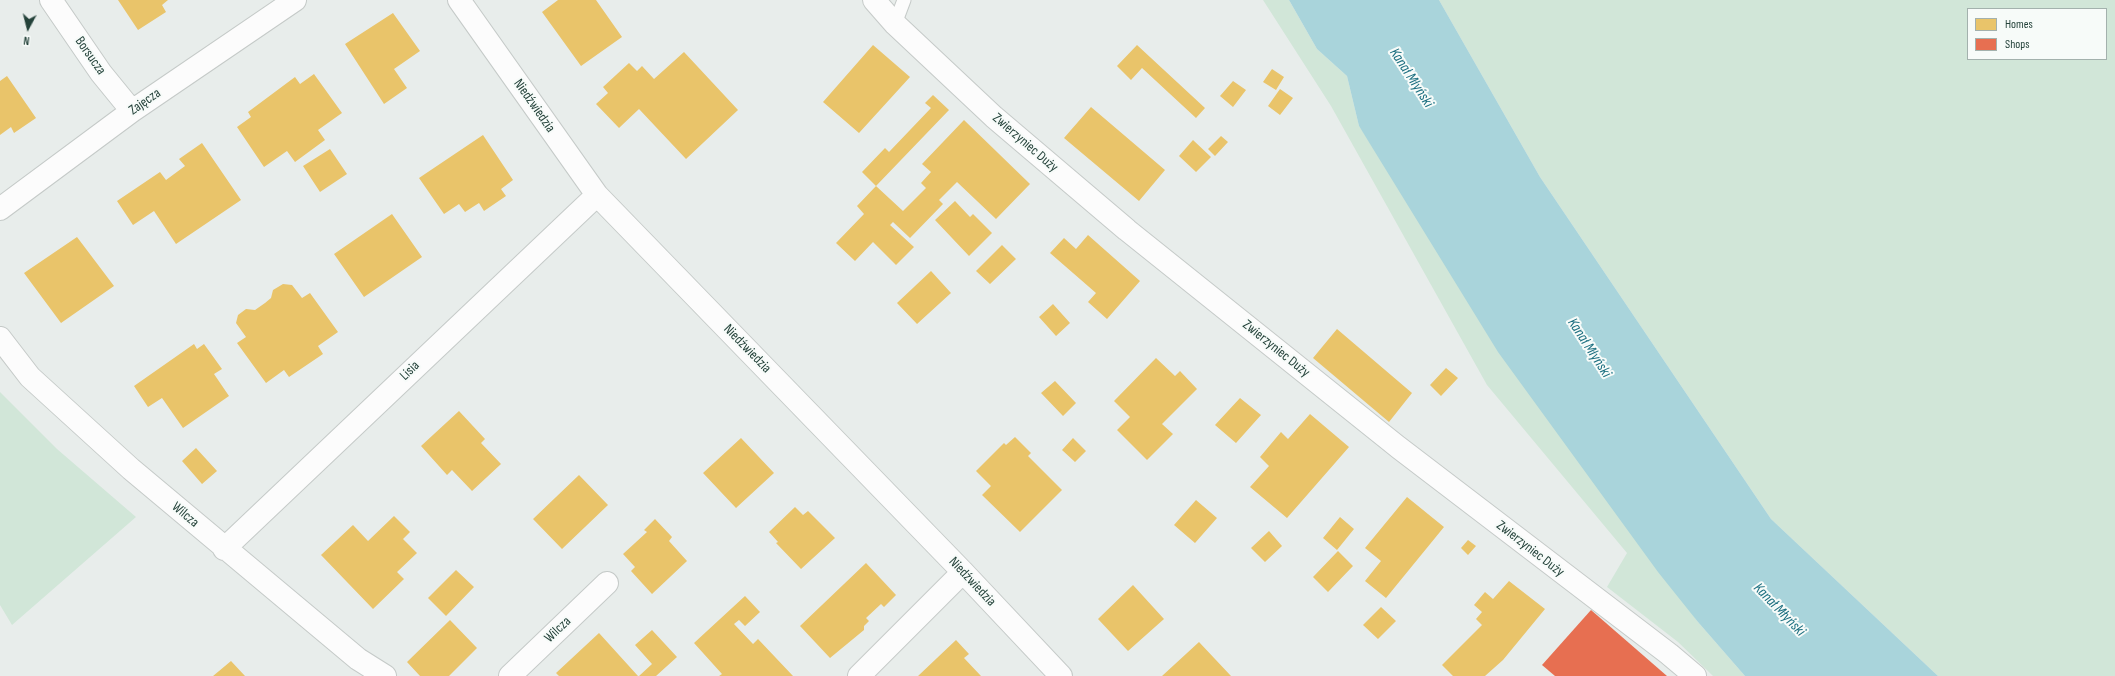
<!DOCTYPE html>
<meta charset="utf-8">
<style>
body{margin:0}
#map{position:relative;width:2115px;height:676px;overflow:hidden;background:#e8edeb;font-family:"Sofia Sans Condensed",sans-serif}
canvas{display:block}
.legend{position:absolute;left:1967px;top:8px;width:140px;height:52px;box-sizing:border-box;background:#f7fbf9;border:1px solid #a3b1ad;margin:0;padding:5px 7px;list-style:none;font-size:12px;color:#24423a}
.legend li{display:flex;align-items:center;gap:8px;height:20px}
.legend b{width:20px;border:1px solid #a3b1ad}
.north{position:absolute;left:8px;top:8px;width:40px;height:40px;-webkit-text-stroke:3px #f7fbf9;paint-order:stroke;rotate:187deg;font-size:11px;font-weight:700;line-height:16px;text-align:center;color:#24423a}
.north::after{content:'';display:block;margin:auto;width:14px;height:18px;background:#24423a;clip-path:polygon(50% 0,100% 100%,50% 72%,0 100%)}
</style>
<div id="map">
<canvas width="2115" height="676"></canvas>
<ul class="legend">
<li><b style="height:11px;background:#e9c46a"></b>Homes</li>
<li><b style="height:11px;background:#e76f51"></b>Shops</li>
</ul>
<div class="north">N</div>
</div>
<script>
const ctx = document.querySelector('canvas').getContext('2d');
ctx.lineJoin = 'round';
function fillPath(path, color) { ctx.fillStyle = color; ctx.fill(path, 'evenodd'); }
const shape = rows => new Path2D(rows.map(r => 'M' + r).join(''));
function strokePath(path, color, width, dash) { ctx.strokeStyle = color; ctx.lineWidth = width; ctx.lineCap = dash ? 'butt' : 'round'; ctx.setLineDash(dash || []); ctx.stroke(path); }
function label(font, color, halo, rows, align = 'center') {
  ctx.font = font + ' "Sofia Sans Condensed",sans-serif'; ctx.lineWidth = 4; ctx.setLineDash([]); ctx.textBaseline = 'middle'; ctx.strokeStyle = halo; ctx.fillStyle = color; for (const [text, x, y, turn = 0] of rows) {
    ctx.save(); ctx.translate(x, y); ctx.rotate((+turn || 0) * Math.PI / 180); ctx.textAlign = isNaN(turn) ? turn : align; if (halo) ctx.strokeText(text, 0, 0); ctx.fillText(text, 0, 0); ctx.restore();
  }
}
const green = shape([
 [1263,0,1289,0,1317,49,1347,76,1359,126,1698,622,1745,676,1713,676,1678,642,1607,587,1627,553,1487,385,1331,106],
 [1439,0,2115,0,2115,676,1938,676,1771,519,1540,177],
 [1968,9,2106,9,2106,59,1968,59],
 [0,392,57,449,136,517,12,625,0,605]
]);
const water = shape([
 [1289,0,1439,0,1540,177,1771,519,1938,676,1745,676,1698,622,1658,572,1498,352,1359,126,1347,76,1317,49]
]);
const homes = shape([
 [118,0,168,0,162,5,166,12,138,30],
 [558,0,596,0,622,37,581,66,542,12],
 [393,13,420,51,394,69,407,88,384,104,345,44],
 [873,45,910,77,859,133,823,102],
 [1137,45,1205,108,1196,118,1142,68,1131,80,1117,66],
 [684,52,738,110,686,159,639,109,619,128,596,104,608,93,603,87,629,63,637,71,642,66,654,79],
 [1272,69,1284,77,1276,90,1263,82],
 [314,74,342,113,318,130,325,140,295,162,287,151,264,167,237,127,251,117,248,112,295,77,300,84],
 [7,76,36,118,14,133,11,127,0,135,0,81],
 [1233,81,1246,90,1233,107,1220,96],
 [1280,89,1293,98,1280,115,1268,106],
 [933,95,949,110,876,186,903,211,926,188,921,183,931,172,922,164,964,120,1030,184,996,219,957,182,939,200,943,204,910,238,893,222,890,225,914,247,896,265,873,242,855,261,836,243,864,214,857,206,876,186,862,172,885,148,889,152,931,108,925,103],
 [1091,107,1165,170,1139,201,1064,138],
 [483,135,513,180,501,189,506,196,484,211,479,203,465,212,459,204,444,214,419,178],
 [1221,136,1228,142,1215,156,1208,149],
 [1193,140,1211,157,1196,172,1179,156],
 [202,143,241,200,176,244,154,211,133,225,117,201,160,172,166,180,185,166,179,159],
 [330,149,347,174,320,192,303,166],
 [955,201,970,217,973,214,992,233,969,256,935,220],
 [392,214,422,257,364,297,334,254],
 [1088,235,1140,281,1107,319,1088,302,1096,293,1050,253,1064,238,1076,249],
 [77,237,114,286,61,323,24,273],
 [1002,245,1016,259,990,284,976,271],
 [931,271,951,293,917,324,897,303],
 [283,284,292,285,302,298,310,293,338,332,318,346,323,354,289,377,284,370,266,383,237,343,246,337,236,323,238,315,246,309,255,310,265,303,271,298,273,290],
 [1053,304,1070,323,1056,336,1039,317],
 [1337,329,1412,393,1389,422,1313,358],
 [194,344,197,349,204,344,222,369,214,374,229,396,183,428,162,398,148,407,134,386],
 [1156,358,1175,376,1180,371,1197,389,1162,424,1173,434,1147,460,1117,430,1130,417,1114,401],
 [1446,368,1458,378,1441,396,1430,385],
 [1055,381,1076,403,1063,416,1041,393],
 [1240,398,1261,415,1236,443,1215,425],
 [459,411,485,439,481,443,501,464,472,491,452,470,447,475,421,446],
 [1310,414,1349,447,1287,518,1250,487,1269,466,1260,457,1281,432,1288,439],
 [1015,437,1031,453,1028,456,1062,490,1020,532,982,495,991,486,976,471,1004,443,1006,445],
 [741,438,774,473,736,508,703,473],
 [1073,438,1086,451,1075,462,1062,450],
 [196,448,217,471,202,484,182,461],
 [579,475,608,505,562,549,533,519],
 [1407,497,1444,527,1386,598,1365,581,1381,561,1365,548],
 [1196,500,1217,518,1195,543,1174,525],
 [795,507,803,515,808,511,835,538,801,569,776,543,778,542,769,532],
 [394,516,410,532,403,539,417,553,397,572,404,579,373,609,321,555,353,525,368,541],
 [1340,517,1354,529,1337,550,1323,538],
 [655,519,672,537,669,541,687,561,652,594,631,571,635,567,623,554,647,532,644,530],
 [1269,531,1282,546,1265,562,1251,548],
 [1468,540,1476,546,1468,555,1461,548],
 [1338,551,1353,566,1328,592,1313,577],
 [866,563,896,595,884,607,881,604,866,618,869,621,864,626,864,630,830,658,800,626],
 [456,570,474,587,446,616,428,598],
 [1509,581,1545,609,1503,660,1485,676,1453,676,1442,665,1482,625,1476,619,1482,612,1474,605,1485,592,1493,599],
 [1133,585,1164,619,1128,651,1098,619],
 [745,596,760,612,745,626,739,620,734,624,753,644,758,639,793,676,719,676,722,674,694,643],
 [1381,607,1396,621,1378,639,1363,625],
 [450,620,477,648,449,676,420,676,407,662],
 [652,630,677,657,656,676,639,676,652,664,635,645],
 [599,633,638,676,559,676,556,673],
 [956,640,969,654,964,658,981,676,918,676],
 [1199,642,1231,676,1162,676],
 [231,661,245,676,213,676]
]);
const shops = shape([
 [1591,610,1667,676,1555,676,1542,665]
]);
const service = shape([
 [895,24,904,0]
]);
const minor = shape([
 [51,0,101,73,132,111],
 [459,0,597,195,963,572,1061,676],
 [0,209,132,111,295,0],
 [0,338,30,377,131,469,358,659,385,676],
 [224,549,597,195],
 [510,676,607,583],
 [859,676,963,572]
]);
const tertiary = shape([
 [874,0,895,24,994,117,1127,230,1398,447,1669,654,1695,676]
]);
const streetNames = [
 ["Borsucza",90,56,55],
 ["Zajęcza",145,102,-35],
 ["Niedźwiedzia",534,106,55],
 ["Zwierzyniec Duży",1025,143,41],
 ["Niedźwiedzia",747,349,46],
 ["Zwierzyniec Duży",1276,349,39],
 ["Lisia",410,371,-44],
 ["Wilcza",185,515,40],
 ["Zwierzyniec Duży",1530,549,38],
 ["Niedźwiedzia",972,582,47],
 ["Wilcza",558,630,-44]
];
const waterNames = [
 ["Kanał Młyński",1411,78,57],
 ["Kanał Młyński",1589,348,57],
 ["Kanał Młyński",1779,610,46]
];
fillPath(green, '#d1e6d8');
fillPath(water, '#a9d4db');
fillPath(homes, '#e9c46a');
fillPath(shops, '#e76f51');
strokePath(service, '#c5cac8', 15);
strokePath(minor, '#c5cac8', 24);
strokePath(tertiary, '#c5cac8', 24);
strokePath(service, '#fcfcfc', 13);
strokePath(minor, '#fcfcfc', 22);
strokePath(tertiary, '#fcfcfc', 22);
label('14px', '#24423a', '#f7fbf9', streetNames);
label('italic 15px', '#1c6f80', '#f7fbf9', waterNames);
</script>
